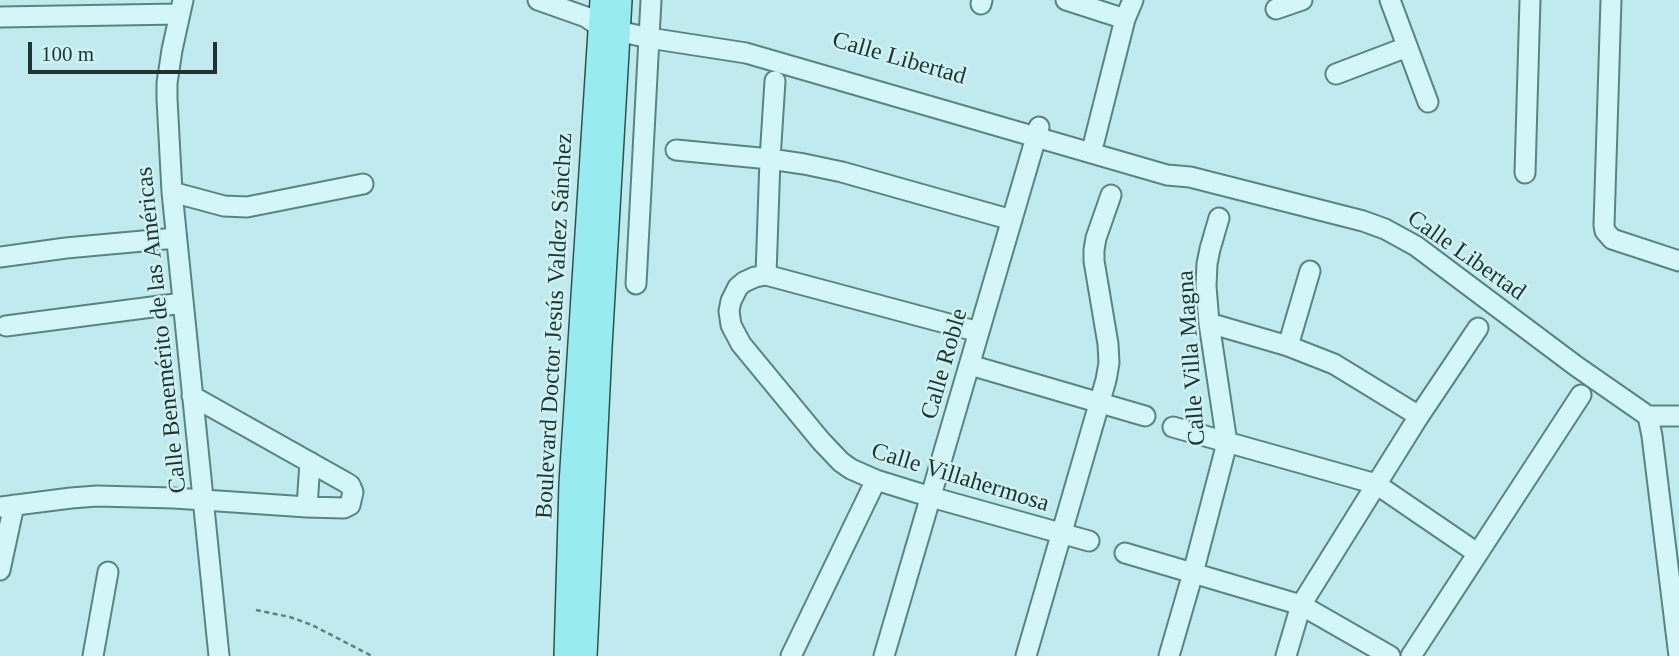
<!DOCTYPE html>
<meta charset="utf-8">
<style>
body{margin:0}
#map{position:relative;width:1679px;height:656px;overflow:hidden;background:#c0eaed;font-family:"Times New Roman",serif}
canvas{display:block}
.scale{position:absolute;left:28px;top:42px;width:189px;height:32px;box-sizing:border-box;border:4px solid #1d3531;border-top:0;padding-left:9px;font-size:21px;line-height:24px;white-space:nowrap;color:#1d3531;-webkit-text-stroke:5px #cff2f4;paint-order:stroke}
</style>
<div id="map">
<canvas width="1679" height="656"></canvas>
<div class="scale">100 m</div>
</div>
<script>
const ctx = document.querySelector('canvas').getContext('2d');
ctx.lineJoin = 'round';
const shape = rows => new Path2D(rows.map(r => 'M' + r).join(''));
function strokePath(path, color, width, dash) { ctx.strokeStyle = color; ctx.lineWidth = width; ctx.lineCap = dash ? 'butt' : 'round'; ctx.setLineDash(dash || []); ctx.stroke(path); }
function label(font, color, halo, rows, align = 'center') {
  ctx.font = font + ' "Times New Roman",serif'; ctx.lineWidth = 5; ctx.setLineDash([]); ctx.textBaseline = 'middle'; ctx.strokeStyle = halo; ctx.fillStyle = color; for (const [text, x, y, turn = 0] of rows) {
    ctx.save(); ctx.translate(x, y); ctx.rotate((+turn || 0) * Math.PI / 180); ctx.textAlign = isNaN(turn) ? turn : align; if (halo) ctx.strokeText(text, 0, 0); ctx.fillText(text, 0, 0); ctx.restore();
  }
}
const path = shape([
 [256,610,290,617,312,625,372,656]
]);
const minor = shape([
 [183,0,172,50,167,83,167,99,172,192,219,656],
 [538,0,586,17,600,27,649,38,746,53,1167,175,1190,177,1363,221,1385,229,1416,246,1576,366,1648,416],
 [1066,0,1125,19],
 [1390,0,1428,102],
 [1611,0,1604,225,1605,231,1612,239,1679,261],
 [981,4,982,0],
 [1276,9,1302,0],
 [0,17,179,14],
 [1336,74,1407,47],
 [1094,142,1125,19,1133,0],
 [676,150,770,159,804,164,842,172,1012,220],
 [1525,173,1530,0],
 [172,192,224,206,247,207,363,184],
 [0,257,66,248,176,238],
 [766,275,770,159,775,81],
 [636,284,651,0],
 [1209,323,1288,346,1334,364,1419,416],
 [6,326,183,303],
 [979,332,766,275,755,277,744,282,738,287,731,301,729,311,731,325,741,344,821,441,841,462,851,469,876,480,931,497,1089,541],
 [1288,346,1310,271],
 [970,365,1145,416],
 [1648,416,1652,436,1679,656],
 [1648,416,1679,416],
 [1173,427,1376,484,1477,553],
 [0,507,71,498,97,496,174,498,307,507,344,508,350,505,353,492,350,485,345,482,192,396],
 [307,507,310,462],
 [1125,553,1301,605,1390,656],
 [0,570,14,505],
 [93,656,108,572],
 [791,656,876,480],
 [884,656,1039,127],
 [1026,656,1106,380,1109,363,1108,344,1094,261,1094,250,1096,238,1111,195],
 [1169,656,1193,573,1227,443,1209,323,1206,286,1207,264,1210,249,1219,218],
 [1286,656,1301,605,1419,416,1478,328],
 [1411,656,1581,395]
]);
const major = shape([
 [566,656,571,484,602,0],
 [585,656,600,347,620,0]
]);
const streetNames = [
 ["Calle Libertad",899,59,16],
 ["Calle Libertad",1466,256,35],
 ["Boulevard Doctor Jesús Valdez Sánchez",555,326,-87],
 ["Calle Benemérito de las Américas",162,330,-96],
 ["Calle Villa Magna",1192,358,-94],
 ["Calle Roble",945,364,-74],
 ["Calle Villahermosa",960,478,17]
];
strokePath(minor, '#588580', 23);
strokePath(major, '#2d534c', 26);
strokePath(path, '#588580', 2.5, [5, 3.5]);
strokePath(minor, '#d3f6f8', 19);
strokePath(major, '#98ecf0', 23);
label('24px', '#1d3531', '#cff2f4', streetNames);
</script>
